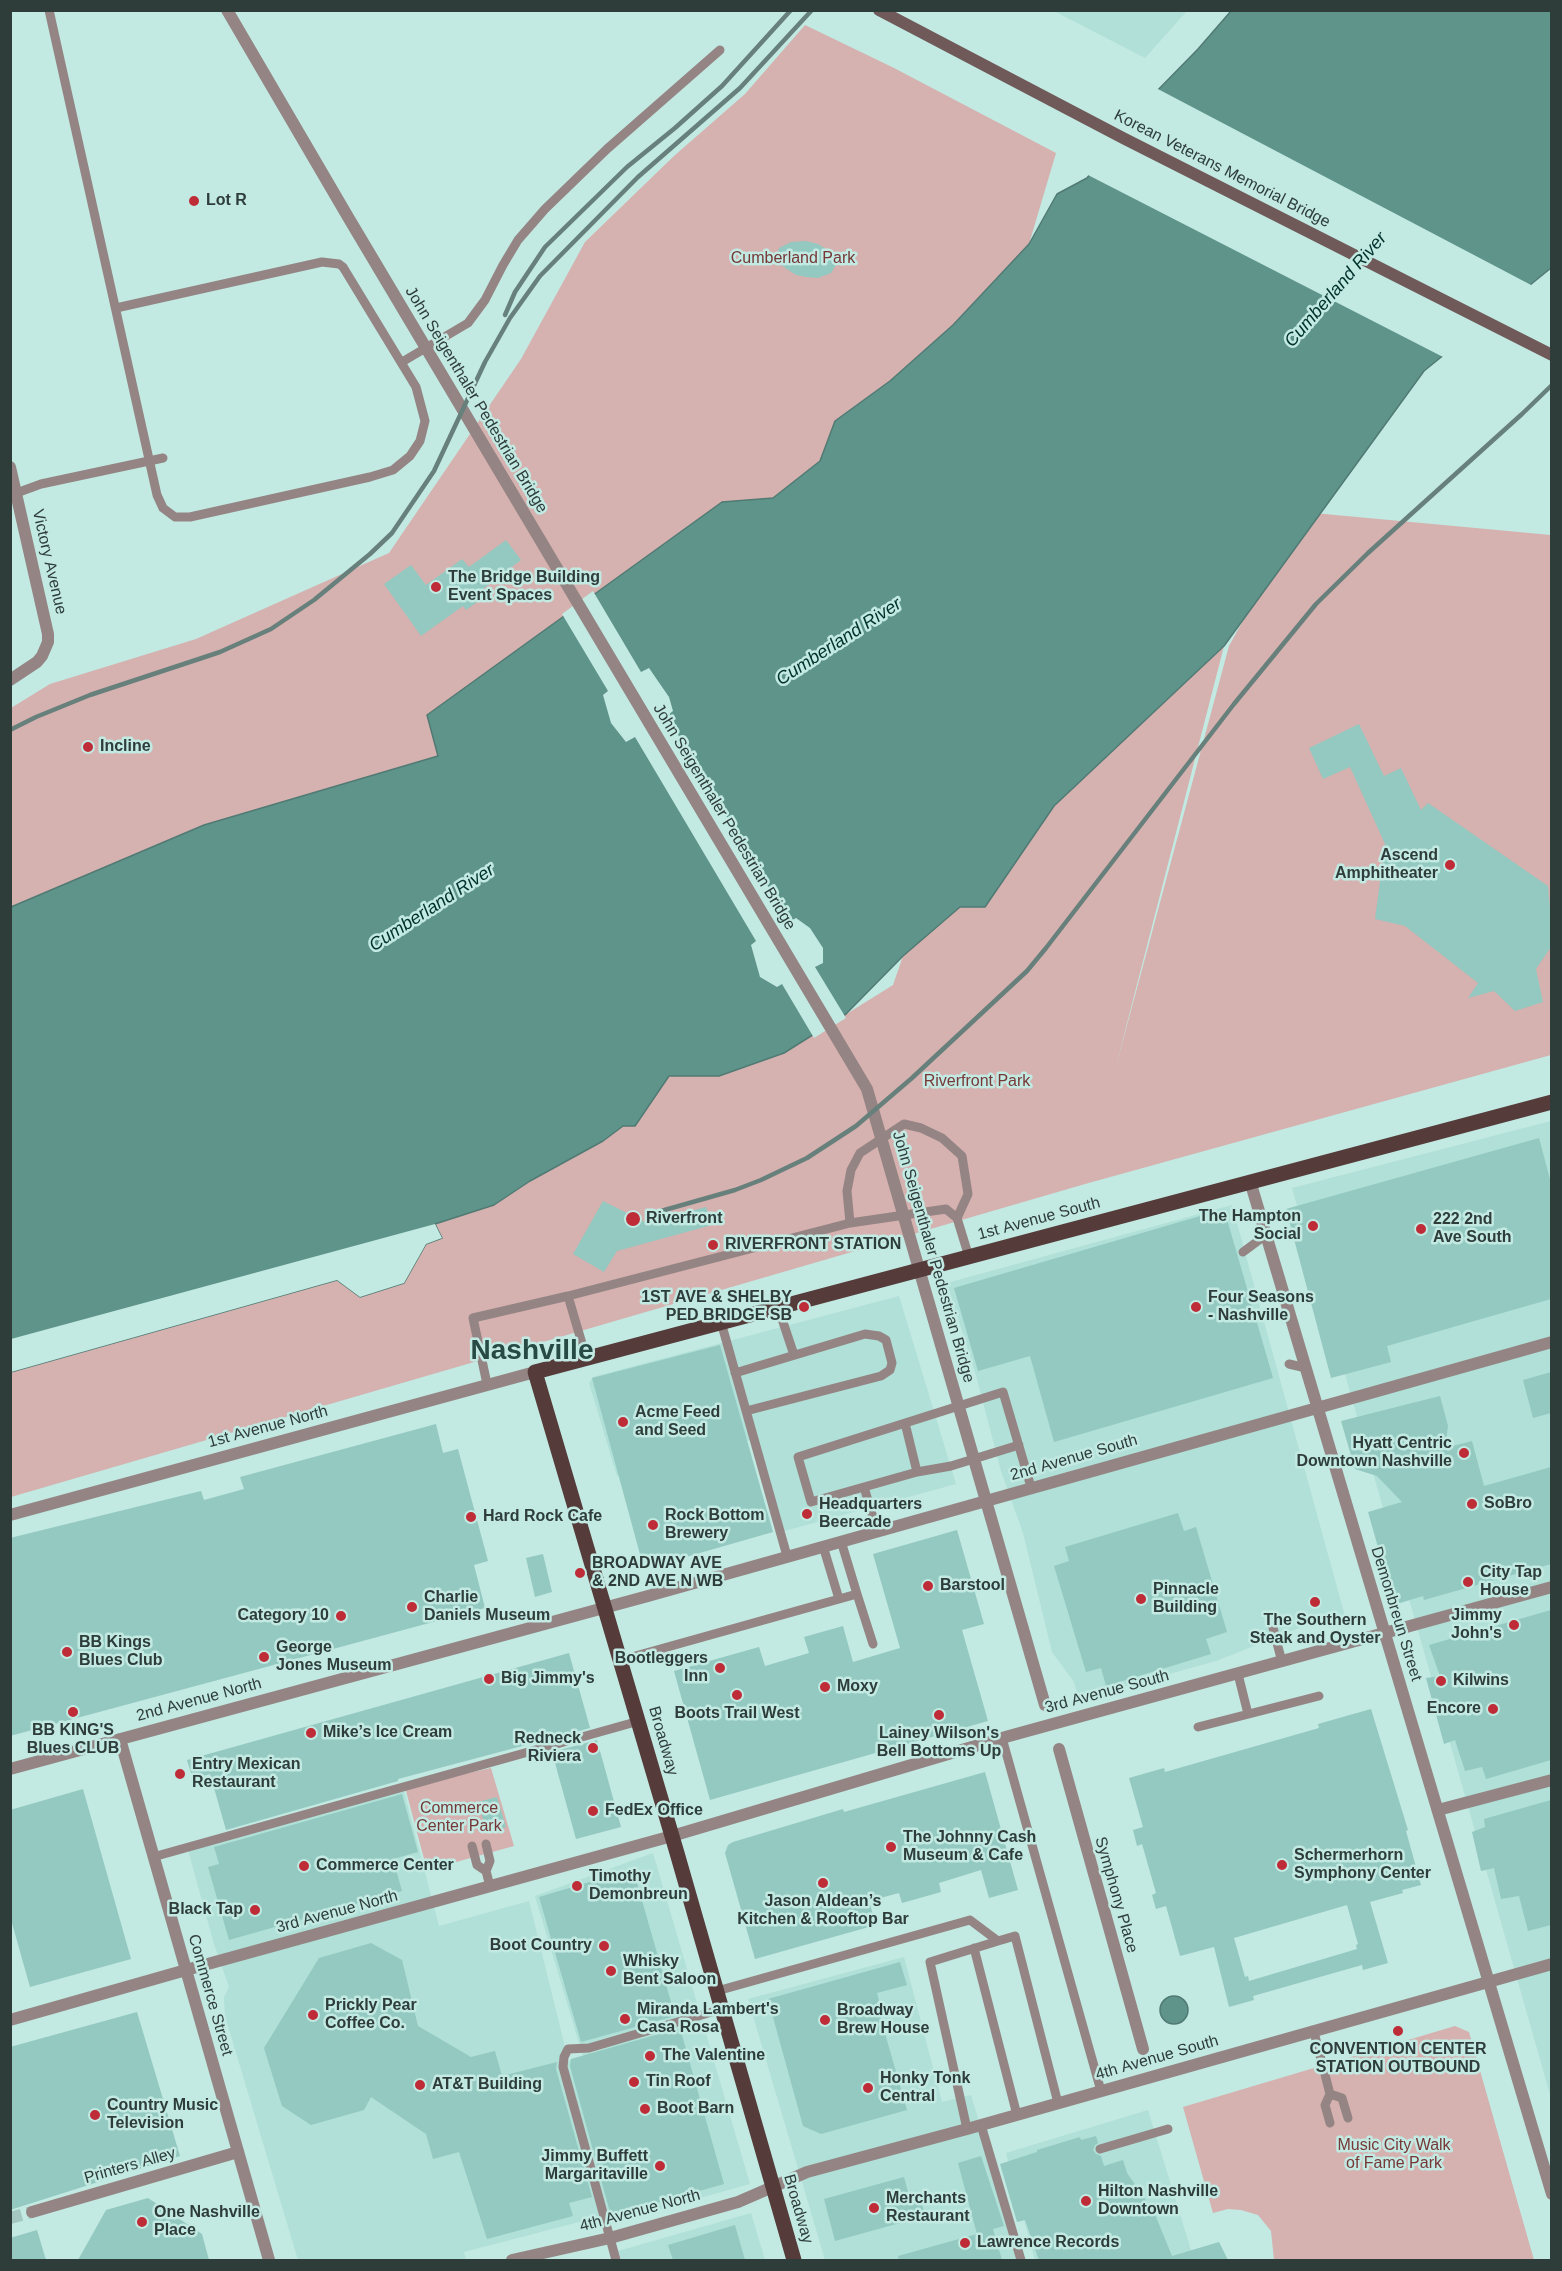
<!DOCTYPE html>
<meta charset="utf-8">
<style>
body{margin:0}
#map{position:relative;width:1562px;height:2271px;overflow:hidden;background:#c2e9e2;font-family:Arial,sans-serif}
canvas{display:block}
.frame{position:absolute;inset:0;border:12px solid #2e3d3a;pointer-events:none}
</style>
<div id="map">
<canvas width="1562" height="2271"></canvas>
<div class="frame"></div>
</div>
<script>
const ctx = document.querySelector('canvas').getContext('2d');
ctx.lineJoin = 'round';
function fillPath(path, color) { ctx.fillStyle = color; ctx.fill(path, 'evenodd'); }
const shape = rows => new Path2D(rows.map(r => 'M' + r).join(''));
function strokePath(path, color, width, dash) { ctx.strokeStyle = color; ctx.lineWidth = width; ctx.lineCap = dash ? 'butt' : 'round'; ctx.setLineDash(dash || []); ctx.stroke(path); }
function label(font, color, halo, rows, align = 'center') {
  ctx.font = font + ' Arial,sans-serif'; ctx.lineWidth = 5; ctx.setLineDash([]); ctx.textBaseline = 'middle'; ctx.strokeStyle = halo; ctx.fillStyle = color; for (const [text, x, y, turn = 0] of rows) {
    ctx.save(); ctx.translate(x, y); ctx.rotate((+turn || 0) * Math.PI / 180); ctx.textAlign = isNaN(turn) ? turn : align; if (halo) ctx.strokeText(text, 0, 0); ctx.fillText(text, 0, 0); ctx.restore();
  }
}
const built = shape([
 [1054,11,1187,10,1187,11,1145,58],
 [1551,1121,1551,2098,1292,1188],
 [1232,1205,1346,1620,1302,1627,1216,1661,1079,1699,1074,1682,1052,1652,1023,1533,1001,1471,977,1379,947,1283],
 [899,1296,956,1484,777,1533,751,1440,617,1476,589,1383,593,1377],
 [403,1788,439,1926,529,1901,565,2047,559,2061,602,2216,464,2252,466,2260,298,2260,225,2016,224,1997,229,1987,214,1944,188,1850],
 [653,1853,750,2184,611,2223,565,2067,565,2062,583,2056,535,1896],
 [904,1957,942,2102,971,2095,1020,2260,825,2260,748,1999],
 [1148,2110,1194,2260,1035,2260,1006,2153],
 [751,2213,765,2260,621,2260,618,2251]
]);
const green = shape([
 [805,25,894,68,1056,153,1029,244,953,325,890,381,835,421,820,461,773,498,722,502,439,756,11,922,11,708,50,684,196,639,389,553,521,359,585,242,674,156,745,94],
 [1303,512,1551,535,1551,1055,1085,1184,11,1497,11,1372,337,1280,360,1297,404,1283,426,1244,435,1224,494,1205,530,1181,603,1141,623,1126,635,1126,669,1076,719,1076,784,1053,893,985,903,956,1098,763,1224,646,1115,1070,1229,646],
 [491,1768,514,1846,427,1870,405,1787],
 [1455,2026,1469,2032,1534,2260,1274,2260,1271,2231,1258,2215,1241,2210,1228,2209,1213,2213,1183,2107]
]);
const water = shape([
 [1231,11,1551,11,1551,268,1424,371,1224,646,1054,806,985,907,960,907,903,956,846,1014,784,1053,719,1076,669,1076,635,1126,623,1126,603,1141,530,1181,494,1205,435,1224,442,1238,426,1244,404,1283,360,1297,337,1280,11,1372,11,907,204,825,438,756,427,715,722,502,773,498,820,461,835,421,890,381,953,325,1029,244,1057,194,1087,178,1152,96,1198,49,1231,11],
 '1160 2010a14 14 0 1 1 28 0a14 14 0 1 1-28 0Z'
]);
const pier = shape([
 [1156,88,1533,286,1445,358,1086,174],
 [593,591,641,672,649,668,669,697,673,711,667,716,789,922,796,918,810,928,823,948,823,963,815,967,846,1018,814,1038,782,984,777,987,760,977,751,945,756,941,635,737,626,742,611,723,603,695,608,691,562,614],
 [435,1224,442,1238,426,1244,404,1283,360,1297,337,1280,11,1372,11,1339]
]);
const building = shape([
 [806,241,818,244,831,252,835,258,836,265,831,273,818,278,806,277,796,275,781,265,777,255,779,248,791,242],
 [506,540,521,560,483,589,487,595,466,610,463,606,421,636,384,584,411,565,426,585,462,559,469,567],
 [1359,724,1384,776,1401,768,1421,810,1428,803,1548,886,1551,920,1551,947,1536,969,1543,1002,1515,1011,1494,991,1468,998,1478,983,1405,926,1375,919,1385,844,1350,767,1323,779,1309,748],
 [1539,1138,1551,1183,1551,1299,1387,1346,1391,1362,1331,1378,1286,1209],
 [603,1201,647,1223,706,1207,712,1225,617,1251,604,1272,573,1254],
 [1224,1209,1273,1378,1054,1442,1030,1356,978,1371,954,1288],
 [720,1345,773,1532,644,1569,592,1378],
 [1551,1372,1551,1413,1533,1418,1523,1380],
 [1440,1396,1448,1426,1445,1448,1472,1441,1484,1486,1551,1467,1551,1564,1424,1600,1423,1596,1400,1603,1393,1600,1368,1512,1402,1502,1377,1476,1355,1469,1341,1421],
 [436,1424,443,1453,458,1449,488,1561,474,1565,485,1608,10,1736,10,1538,201,1491,204,1500,244,1489,240,1477],
 [1178,1513,1184,1531,1196,1527,1227,1632,1206,1639,1211,1654,1106,1686,1101,1668,1086,1672,1054,1566,1069,1561,1065,1547],
 [957,1530,984,1624,962,1630,988,1721,710,1800,674,1671,759,1647,765,1666,809,1653,804,1637,843,1626,853,1662,900,1648,873,1554],
 [543,1554,552,1592,535,1597,526,1558],
 [1551,1610,1551,1760,1486,1779,1482,1767,1465,1771,1455,1740,1444,1744,1426,1678,1440,1676,1429,1645],
 [569,1653,590,1728,398,1779,398,1781,226,1830,210,1774,193,1779,187,1760],
 [1371,1709,1408,1830,1406,1831,1421,1885,1402,1890,1403,1893,1370,1902,1388,1963,1363,1970,1362,1965,1253,1996,1254,2000,1229,2007,1214,1947,1180,1956,1166,1906,1156,1909,1152,1895,1156,1893,1142,1844,1137,1846,1133,1830,1143,1827,1129,1778,1164,1768,1165,1772,1319,1728,1318,1724],
 [1347,1905,1358,1944,1356,1945,1357,1949,1249,1981,1248,1976,1245,1977,1234,1938],
 [597,1740,621,1827,576,1839,552,1752],
 [985,1772,1018,1890,989,1898,981,1870,939,1883,941,1892,902,1903,899,1893,869,1901,876,1925,755,1959,725,1853,728,1845,733,1842,843,1809,844,1812],
 [83,1789,131,1959,30,1987,10,1916,10,1810],
 [402,1794,418,1852,393,1859,402,1891,229,1940,208,1867,219,1864,214,1847],
 [497,1797,506,1827,487,1833,478,1802],
 [1551,1800,1551,1925,1528,1931,1519,1896,1501,1899,1494,1868,1481,1871,1472,1832,1485,1827,1484,1819],
 [633,1869,675,2016,581,2042,539,1897],
 [371,1943,402,1960,418,2026,471,2057,495,2051,502,2076,557,2062,556,2069,592,2197,569,2203,573,2216,487,2239,459,2152,433,2159,426,2134,371,2097,364,2110,311,2125,282,2106,264,2048,319,1958],
 [900,1962,907,1985,877,1993,883,2016,880,2016,907,2110,821,2134,803,2126,768,1999],
 [137,2012,180,2156,10,2210,10,2047],
 [680,2028,724,2184,611,2216,570,2066,571,2059],
 [1096,2136,1098,2143,1095,2145,1093,2150,1096,2154,1101,2156,1104,2166,1123,2160,1127,2173,1154,2212,1172,2256,1219,2242,1228,2260,1039,2260,1025,2220,1017,2222,1000,2164,1037,2152,1037,2150,1080,2137,1081,2140],
 [981,2156,1004,2226,993,2229,1002,2260,899,2260,898,2256,977,2234,958,2163],
 [904,2177,910,2200,920,2197,925,2216,835,2241,824,2199],
 [148,2198,202,2234,209,2260,78,2260,106,2210],
 [735,2225,745,2260,673,2260,668,2245],
 [37,2230,46,2260,10,2260,10,2238]
]);
const minorTunnel = shape([
 [10,2218,32,2212]
]);
const service = shape([
 [49,10,157,495,163,508,175,517,190,517,370,477,393,470,410,456,420,441,425,421,416,387,343,267,339,264,322,262,116,308],
 [402,362,468,323,485,300,503,265,518,240,545,209,607,149,720,50],
 [11,495,41,484,163,458],
 [850,1223,847,1191,851,1170,860,1153,904,1124,921,1128,942,1138,962,1156,968,1194,957,1218],
 [1243,1252,1266,1235],
 [568,1296,586,1357],
 [778,1307,794,1355],
 [721,1322,787,1556],
 [1289,1364,1306,1368],
 [735,1373,865,1334,879,1336,886,1340,892,1363,890,1370,881,1376,746,1411],
 [487,1384,473,1318,568,1296,850,1223,946,1209,957,1218,969,1257],
 [905,1423,917,1472],
 [864,1487,917,1472,951,1466,1019,1445],
 [877,1531,864,1487,811,1502,798,1457,1003,1392,1031,1487],
 [841,1541,857,1594],
 [823,1546,839,1599],
 [1271,1620,1282,1662],
 [621,1660,857,1594,873,1644],
 [1238,1674,1248,1714],
 [1198,1727,1319,1696],
 [1002,1738,1101,2091],
 [486,1844,490,1861,486,1871,490,1886],
 [472,1846,477,1865,486,1871],
 [153,1857,639,1721],
 [998,1941,1015,1936,1058,2103],
 [974,1948,1017,2115],
 [717,1991,970,1920,998,1941,930,1962,967,2129],
 [1314,2032,1330,2094,1325,2105,1330,2123],
 [1330,2094,1342,2098,1348,2118],
 [981,2125,1021,2260],
 [1100,2149,1168,2129],
 [616,2260,563,2067,564,2057,568,2049,589,2048,722,2009]
]);
const pedestrian = shape([
 [227,10,348,217,867,1089,1045,1705],
 [1059,1749,1143,2049]
]);
const minor = shape([
 [10,1515,535,1372],
 [1438,1810,1552,1780],
 [672,1836,1009,1736,1552,1587],
 [32,2212,238,2152]
]);
const tertiary = shape([
 [10,467,48,634,48,642,42,656,37,662,10,680],
 [1250,1181,1552,2194],
 [120,1739,269,2260],
 [10,1769,648,1596,1552,1342],
 [10,2020,186,1970,672,1836],
 [512,2260,610,2238,738,2202,807,2172,967,2129,1552,1964]
]);
const secondary = shape([
 [879,10,1123,138,1552,355]
]);
const primary = shape([
 [794,2260,677,1853,535,1372,1552,1102]
]);
const rail = shape([
 [505,315,515,292,545,247,627,167,675,128,722,86,791,10],
 [10,730,36,717,90,695,220,652,271,629,314,600,370,554,392,533,434,471,485,362,510,318,540,276,638,177,740,88,812,10],
 [647,1215,735,1190,761,1180,807,1158,856,1126,912,1078,1027,971,1046,948,1234,704,1316,604,1368,553,1522,414,1552,385]
]);
const markers = [
 [194,201,6,"#bd2c37"],
 [436,587,6,"#bd2c37"],
 [88,747,6,"#bd2c37"],
 [1450,865,6,"#bd2c37"],
 [633,1219,8,"#bd2c37"],
 [1313,1226,6,"#bd2c37"],
 [1421,1229,6,"#bd2c37"],
 [713,1245,6,"#bd2c37"],
 [804,1307,6,"#bd2c37"],
 [1196,1307,6,"#bd2c37"],
 [623,1422,6,"#bd2c37"],
 [1464,1453,6,"#bd2c37"],
 [1472,1504,6,"#bd2c37"],
 [807,1514,6,"#bd2c37"],
 [471,1517,6,"#bd2c37"],
 [653,1525,6,"#bd2c37"],
 [580,1573,6,"#bd2c37"],
 [1468,1582,6,"#bd2c37"],
 [928,1586,6,"#bd2c37"],
 [1141,1599,6,"#bd2c37"],
 [1315,1602,6,"#bd2c37"],
 [412,1607,6,"#bd2c37"],
 [341,1616,6,"#bd2c37"],
 [1514,1625,6,"#bd2c37"],
 [67,1652,6,"#bd2c37"],
 [264,1657,6,"#bd2c37"],
 [720,1668,6,"#bd2c37"],
 [489,1679,6,"#bd2c37"],
 [1441,1681,6,"#bd2c37"],
 [825,1687,6,"#bd2c37"],
 [737,1695,6,"#bd2c37"],
 [1493,1709,6,"#bd2c37"],
 [73,1712,6,"#bd2c37"],
 [939,1715,6,"#bd2c37"],
 [311,1733,6,"#bd2c37"],
 [593,1748,6,"#bd2c37"],
 [180,1774,6,"#bd2c37"],
 [593,1811,6,"#bd2c37"],
 [891,1847,6,"#bd2c37"],
 [1282,1865,6,"#bd2c37"],
 [304,1866,6,"#bd2c37"],
 [823,1883,6,"#bd2c37"],
 [577,1886,6,"#bd2c37"],
 [255,1910,6,"#bd2c37"],
 [604,1946,6,"#bd2c37"],
 [611,1971,6,"#bd2c37"],
 [313,2015,6,"#bd2c37"],
 [625,2019,6,"#bd2c37"],
 [825,2020,6,"#bd2c37"],
 [1398,2031,6,"#bd2c37"],
 [650,2056,6,"#bd2c37"],
 [634,2082,6,"#bd2c37"],
 [420,2085,6,"#bd2c37"],
 [868,2088,6,"#bd2c37"],
 [645,2109,6,"#bd2c37"],
 [95,2115,6,"#bd2c37"],
 [660,2166,6,"#bd2c37"],
 [1086,2201,6,"#bd2c37"],
 [874,2208,6,"#bd2c37"],
 [142,2222,6,"#bd2c37"],
 [965,2243,6,"#bd2c37"]
];
const streetNames = [
 ["Korean Veterans Memorial Bridge",1222,169,27],
 ["John Seigenthaler Pedestrian Bridge",476,400,59],
 ["Victory Avenue",49,562,77],
 ["John Seigenthaler Pedestrian Bridge",724,817,59],
 ["1st Avenue South",1039,1219,-15],
 ["John Seigenthaler Pedestrian Bridge",933,1257,74],
 ["1st Avenue North",268,1427,-15],
 ["2nd Avenue South",1074,1458,-16],
 ["Demonbreun Street",1396,1614,73],
 ["3rd Avenue South",1107,1692,-15],
 ["2nd Avenue North",199,1700,-15],
 ["Broadway",663,1741,74],
 ["Symphony Place",1116,1895,74],
 ["3rd Avenue North",337,1912,-15],
 ["Commerce Street",210,1995,74],
 ["4th Avenue South",1157,2058,-16],
 ["Printers Alley",130,2166,-16],
 ["Broadway",798,2209,74],
 ["4th Avenue North",640,2211,-15]
];
const poiNames = [
 ["Lot R",206,201],
 ["The Bridge Building",448,578],
 ["Event Spaces",448,596],
 ["Incline",100,747],
 ["Ascend",1438,856,"right"],
 ["Amphitheater",1438,874,"right"],
 ["The Hampton",1301,1217,"right"],
 ["Social",1301,1235,"right"],
 ["Riverfront",646,1219],
 ["222 2nd",1433,1220],
 ["Ave South",1433,1238],
 ["RIVERFRONT STATION",725,1245],
 ["1ST AVE & SHELBY",792,1298,"right"],
 ["PED BRIDGE SB",792,1316,"right"],
 ["Four Seasons",1208,1298],
 ["- Nashville",1208,1316],
 ["Acme Feed",635,1413],
 ["and Seed",635,1431],
 ["Hyatt Centric",1452,1444,"right"],
 ["Downtown Nashville",1452,1462,"right"],
 ["SoBro",1484,1504],
 ["Headquarters",819,1505],
 ["Beercade",819,1523],
 ["Rock Bottom",665,1516],
 ["Brewery",665,1534],
 ["Hard Rock Cafe",483,1517],
 ["BROADWAY AVE",592,1564],
 ["& 2ND AVE N WB",592,1582],
 ["City Tap",1480,1573],
 ["House",1480,1591],
 ["Barstool",940,1586],
 ["Pinnacle",1153,1590],
 ["Building",1153,1608],
 ["Charlie",424,1598],
 ["Daniels Museum",424,1616],
 ["Category 10",329,1616,"right"],
 ["Jimmy",1502,1616,"right"],
 ["John's",1502,1634,"right"],
 ["The Southern",1315,1621,"center"],
 ["Steak and Oyster",1315,1639,"center"],
 ["BB Kings",79,1643],
 ["Blues Club",79,1661],
 ["George",276,1648],
 ["Jones Museum",276,1666],
 ["Bootleggers",708,1659,"right"],
 ["Inn",708,1677,"right"],
 ["Big Jimmy's",501,1679],
 ["Kilwins",1453,1681],
 ["Moxy",837,1687],
 ["Encore",1481,1709,"right"],
 ["Boots Trail West",737,1714,"center"],
 ["BB KING'S",73,1731,"center"],
 ["Blues CLUB",73,1749,"center"],
 ["Mike’s Ice Cream",323,1733],
 ["Lainey Wilson's",939,1734,"center"],
 ["Bell Bottoms Up",939,1752,"center"],
 ["Redneck",581,1739,"right"],
 ["Riviera",581,1757,"right"],
 ["Entry Mexican",192,1765],
 ["Restaurant",192,1783],
 ["FedEx Office",605,1811],
 ["The Johnny Cash",903,1838],
 ["Museum & Cafe",903,1856],
 ["Schermerhorn",1294,1856],
 ["Symphony Center",1294,1874],
 ["Commerce Center",316,1866],
 ["Timothy",589,1877],
 ["Demonbreun",589,1895],
 ["Jason Aldean’s",823,1902,"center"],
 ["Kitchen & Rooftop Bar",823,1920,"center"],
 ["Black Tap",243,1910,"right"],
 ["Boot Country",592,1946,"right"],
 ["Whisky",623,1962],
 ["Bent Saloon",623,1980],
 ["Prickly Pear",325,2006],
 ["Coffee Co.",325,2024],
 ["Miranda Lambert's",637,2010],
 ["Casa Rosa",637,2028],
 ["Broadway",837,2011],
 ["Brew House",837,2029],
 ["CONVENTION CENTER",1398,2050,"center"],
 ["STATION OUTBOUND",1398,2068,"center"],
 ["The Valentine",662,2056],
 ["Honky Tonk",880,2079],
 ["Central",880,2097],
 ["Tin Roof",646,2082],
 ["AT&T Building",432,2085],
 ["Country Music",107,2106],
 ["Television",107,2124],
 ["Boot Barn",657,2109],
 ["Jimmy Buffett",648,2157,"right"],
 ["Margaritaville",648,2175,"right"],
 ["Hilton Nashville",1098,2192],
 ["Downtown",1098,2210],
 ["Merchants",886,2199],
 ["Restaurant",886,2217],
 ["One Nashville",154,2213],
 ["Place",154,2231],
 ["Lawrence Records",977,2243]
];
const parkNames = [
 ["Cumberland Park",793,259],
 ["Riverfront Park",977,1082],
 ["Commerce",459,1809],
 ["Center Park",459,1827],
 ["Music City Walk",1394,2146],
 ["of Fame Park",1394,2164]
];
const waterNames = [
 ["Cumberland River",1336,290,-49],
 ["Cumberland River",839,642,-33],
 ["Cumberland River",432,908,-33]
];
const townNames = [
 ["Nashville",532,1351]
];
fillPath(built, '#b0e0d7');
fillPath(green, '#d5b1af');
fillPath(water, '#5f948b');
strokePath(water, '#507a73', 1.5);
fillPath(pier, '#c2e9e2');
fillPath(building, '#93c9c0');
strokePath(minorTunnel, '#a4c7c0', 12, [12, 6]);
strokePath(service, '#948584', 9);
strokePath(pedestrian, '#948584', 12);
strokePath(minor, '#948584', 12);
strokePath(tertiary, '#948584', 12);
strokePath(secondary, '#6f5a59', 12);
strokePath(primary, '#553c3b', 15);
strokePath(rail, '#67807b', 4.5);
for (const [x, y, r, color] of markers) { const dot = new Path2D(); dot.arc(x, y, r, 0, 2 * Math.PI); ctx.fillStyle = color; ctx.fill(dot); strokePath(dot, '#c2e9e2', 2); }
label('16px', '#2e3d3a', '#c2e9e2', streetNames);
label('bold 16px', '#2e3d3a', '#c2e9e2', poiNames, 'left');
label('16px', '#763837', '#c2e9e2', parkNames);
label('italic 18px', '#00322d', '#c2e9e2', waterNames);
label('bold 28px', '#274a44', '#c2e9e2', townNames);
</script>
